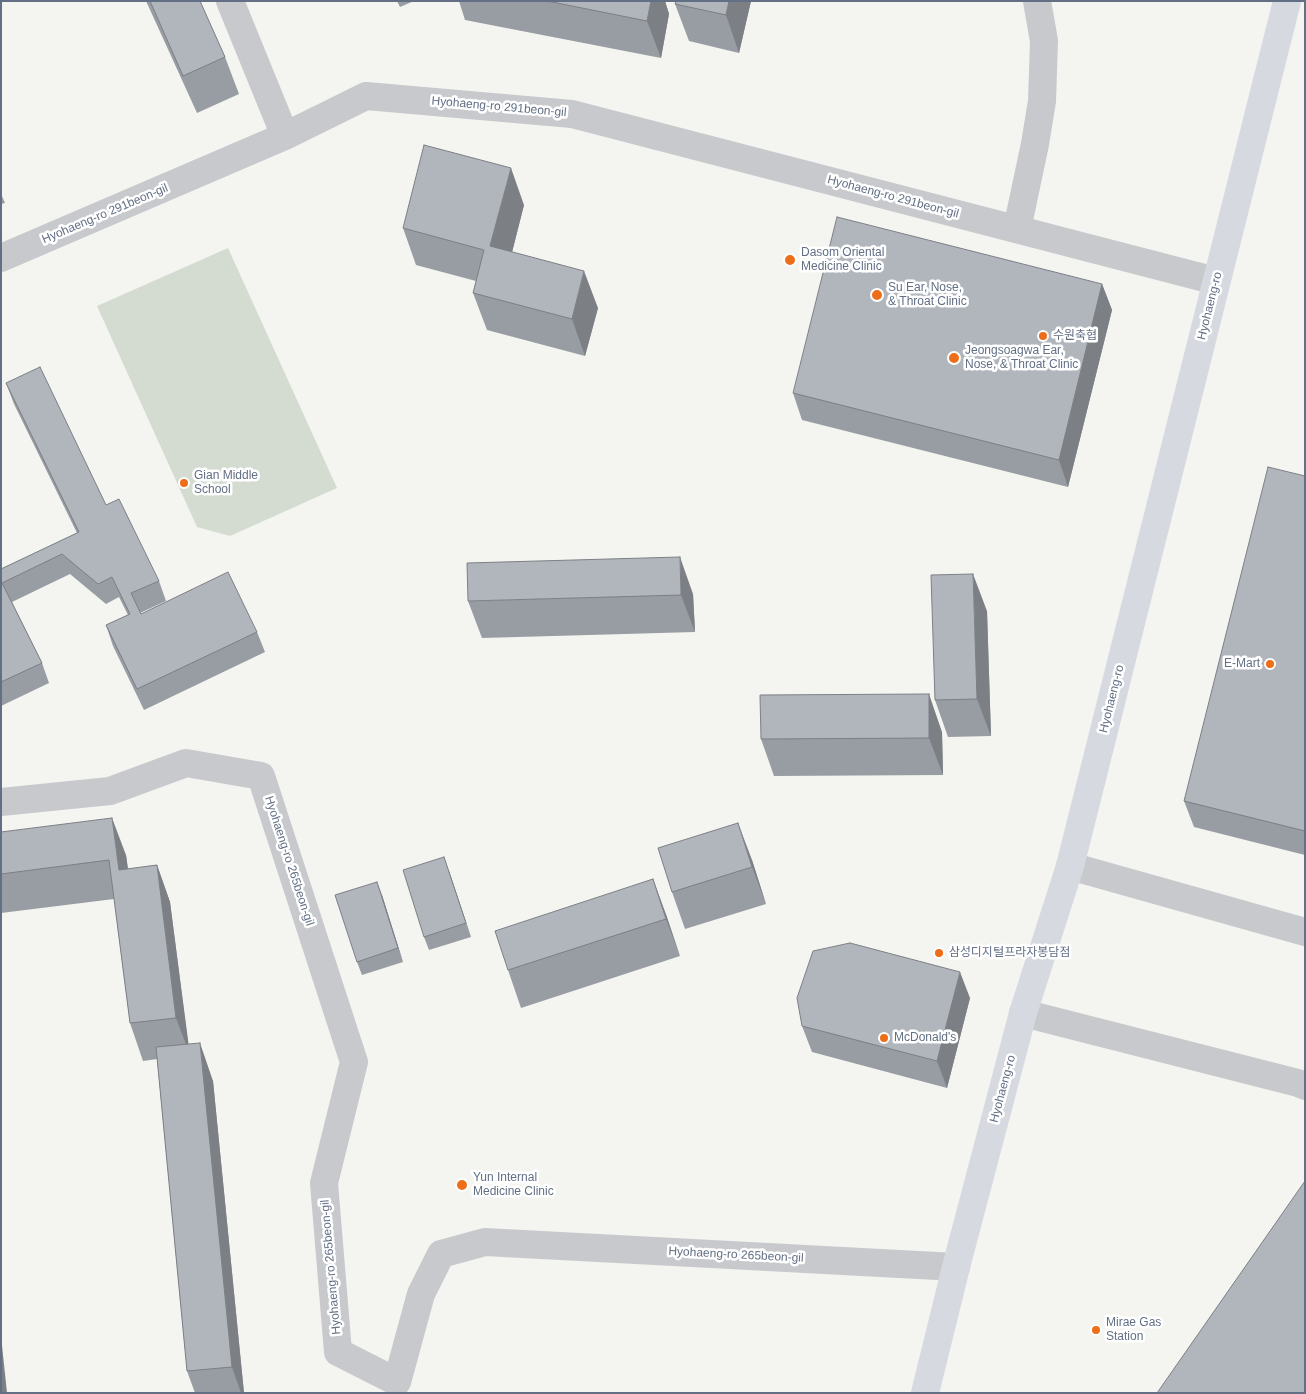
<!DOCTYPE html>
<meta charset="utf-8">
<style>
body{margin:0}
#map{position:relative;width:1306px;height:1394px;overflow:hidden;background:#f4f5f0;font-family:Helvetica,sans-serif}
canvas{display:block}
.frame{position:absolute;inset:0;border:2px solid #626f84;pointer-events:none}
</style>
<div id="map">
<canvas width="1306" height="1394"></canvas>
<div class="frame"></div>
</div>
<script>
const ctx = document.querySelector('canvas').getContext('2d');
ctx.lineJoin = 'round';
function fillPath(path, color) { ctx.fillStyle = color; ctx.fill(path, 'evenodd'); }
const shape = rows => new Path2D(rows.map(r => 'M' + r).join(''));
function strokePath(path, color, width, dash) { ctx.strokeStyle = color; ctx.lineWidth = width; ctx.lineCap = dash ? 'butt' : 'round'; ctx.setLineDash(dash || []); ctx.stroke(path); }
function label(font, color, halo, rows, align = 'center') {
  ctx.font = font + ' Helvetica,"Noto Sans KR",sans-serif'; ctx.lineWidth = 5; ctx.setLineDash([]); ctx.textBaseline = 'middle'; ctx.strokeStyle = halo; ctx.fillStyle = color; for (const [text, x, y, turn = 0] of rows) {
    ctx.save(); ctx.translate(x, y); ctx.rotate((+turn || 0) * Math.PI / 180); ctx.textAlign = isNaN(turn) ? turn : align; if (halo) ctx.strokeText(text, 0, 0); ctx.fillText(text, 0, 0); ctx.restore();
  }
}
const green = shape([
 [228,248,337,488,230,536,197,527,97,306]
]);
const minor = shape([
 [230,1,285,136],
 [1017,229,1035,144,1042,101,1044,41,1037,1],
 [1,258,285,136,366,96,572,114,1216,281],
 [1,802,110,791,186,763,261,776,354,1062,324,1183,338,1352,397,1382,421,1294,441,1254,485,1242,956,1267],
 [1070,866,1305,932],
 [1023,1013,1298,1083,1305,1086]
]);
const major = shape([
 [925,1393,956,1267,1023,1013,1070,866,1287,1]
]);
const wall = shape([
 [146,1,200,1,225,57,239,94,197,113],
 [397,1,414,1,400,7],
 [459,1,665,1,669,14,661,58,465,20],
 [751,1,739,53,689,41,675,4],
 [1,194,5,203,1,204],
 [524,205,512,252,598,308,585,356,487,330,473,293,476,281,416,265,403,228],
 [1102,284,1112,310,1068,487,802,420,793,393],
 [6,383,106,505,159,581,166,601,140,613,141,614,257,632,265,652,144,710,113,646,106,625,128,615,119,597,106,604,70,574,12,602,42,663,49,683,1,706,1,569,77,533,14,404],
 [1305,476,1305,855,1194,827,1184,801],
 [693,594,695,632,482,638,468,601],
 [987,611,991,736,948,737,935,700],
 [942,732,943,775,774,776,761,739],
 [1,832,126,855,128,869,157,865,170,902,188,1044,213,1081,244,1393,195,1393,187,1371,157,1059,143,1061,130,1023,114,899,1,913],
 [752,860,766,904,685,929,672,892],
 [449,871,471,937,429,950,424,937],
 [653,879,680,956,521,1008,508,970],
 [382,895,403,962,362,975,357,962],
 [970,998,947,1088,812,1052,802,1026]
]);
const shadedWall = shape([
 [651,1,665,1,669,14,661,58,647,21],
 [729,1,751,1,739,53,726,15],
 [511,168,524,205,504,284,490,246],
 [584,271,598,308,585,356,572,319],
 [1102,284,1112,310,1068,487,1059,460],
 [680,557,693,594,695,632,681,595],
 [973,574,987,611,991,736,977,699],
 [929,694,942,732,943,775,929,738],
 [112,818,126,855,133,907,119,870],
 [738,823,752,860,766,904,752,867],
 [444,857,449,871,471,937,466,923],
 [157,865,170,902,190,1055,176,1018],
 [653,879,667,917,680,956,666,919],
 [377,882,382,895,403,962,398,948],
 [960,972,970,998,947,1088,937,1061],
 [200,1043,213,1081,244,1393,241,1393,232,1367],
 [1,1336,7,1393,1,1393]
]);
const building = shape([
 [150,1,200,1,225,57,183,76,150,1],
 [547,1,651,1,647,21,547,1],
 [676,1,729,1,726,15,675,4,676,1],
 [424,145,511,168,490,246,584,271,572,319,473,293,484,250,403,228,424,145],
 [837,217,1102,284,1059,460,793,393,837,217],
 [40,367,106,505,119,499,159,581,131,593,141,614,228,572,257,632,137,689,106,625,130,614,112,577,98,584,62,554,2,583,42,663,1,682,1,569,79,532,6,383,40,367],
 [1268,467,1305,476,1305,831,1184,801,1268,467],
 [680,557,681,595,468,601,467,563,680,557],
 [973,574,977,699,935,700,931,575,973,574],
 [929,694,929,738,761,739,760,695,929,694],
 [112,818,119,870,157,865,176,1018,130,1023,109,860,1,874,1,832,112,818],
 [738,823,752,867,672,892,658,848,738,823],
 [444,857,466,923,424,937,403,870,444,857],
 [653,879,666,919,508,970,495,931,653,879],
 [377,882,398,948,357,962,335,895,377,882],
 [850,943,960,972,937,1061,802,1026,797,998,813,951,850,943],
 [200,1043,232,1367,187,1371,156,1047,200,1043],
 [1305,1181,1305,1393,1157,1393,1305,1181]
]);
const markers = [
 [790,260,6,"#ed6d18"],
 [877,295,6,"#ed6d18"],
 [1043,336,5,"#ed6d18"],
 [954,358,6,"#ed6d18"],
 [184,483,5,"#ed6d18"],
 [1270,664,5,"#ed6d18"],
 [939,953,5,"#ed6d18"],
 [884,1038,5,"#ed6d18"],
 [462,1185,6,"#ed6d18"],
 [1096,1330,5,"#ed6d18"]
];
const streetNames = [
 ["Hyohaeng-ro 291beon-gil",499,107,5],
 ["Hyohaeng-ro 291beon-gil",893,197,15],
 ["Hyohaeng-ro 291beon-gil",105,214,-23],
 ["Hyohaeng-ro",1210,306,-76],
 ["Hyohaeng-ro",1112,699,-76],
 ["Hyohaeng-ro 265beon-gil",289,861,72],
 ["Hyohaeng-ro",1003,1089,-75],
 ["Hyohaeng-ro 265beon-gil",736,1255,3],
 ["Hyohaeng-ro 265beon-gil",331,1267,-95]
];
const poiNames = [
 ["Dasom Oriental",801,253],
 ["Medicine Clinic",801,267],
 ["Su Ear, Nose,",888,288],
 ["& Throat Clinic",888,302],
 ["수원축협",1053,336],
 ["Jeongsoagwa Ear,",965,351],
 ["Nose, & Throat Clinic",965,365],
 ["Gian Middle",194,476],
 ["School",194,490],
 ["E-Mart",1260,664,"right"],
 ["삼성디지털프라자봉담점",949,953],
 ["McDonald's",894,1038],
 ["Yun Internal",473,1178],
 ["Medicine Clinic",473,1192],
 ["Mirae Gas",1106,1323],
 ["Station",1106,1337]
];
fillPath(green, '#d4dcd1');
strokePath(minor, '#c7c9cd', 28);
strokePath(major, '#d6d9df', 28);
fillPath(wall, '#989da3');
fillPath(shadedWall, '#7c7f84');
fillPath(building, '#b1b6bd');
strokePath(building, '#7c7f84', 1);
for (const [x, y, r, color] of markers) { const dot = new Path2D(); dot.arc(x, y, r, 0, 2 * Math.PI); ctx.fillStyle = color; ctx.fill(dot); strokePath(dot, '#fff', 2); }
label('12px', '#626f84', '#fff', streetNames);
label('12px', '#626f84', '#fff', poiNames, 'left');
</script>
